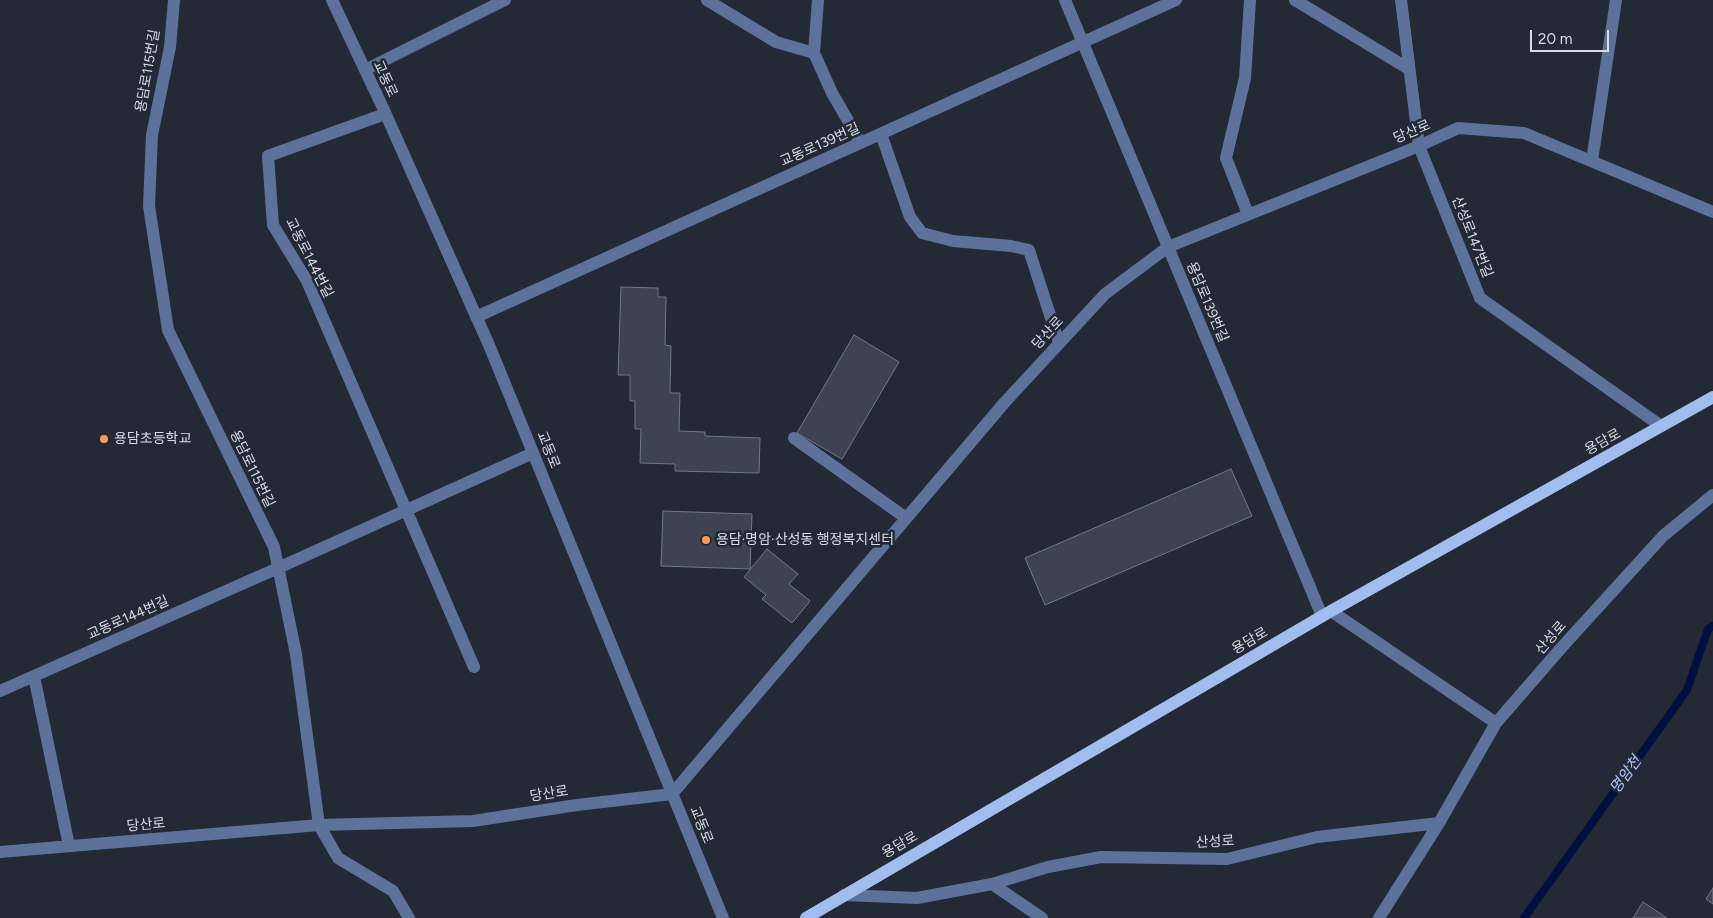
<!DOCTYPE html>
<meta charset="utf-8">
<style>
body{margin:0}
#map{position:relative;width:1713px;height:918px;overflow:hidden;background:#232935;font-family:Figtree,sans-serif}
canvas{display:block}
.scale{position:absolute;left:1530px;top:30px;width:79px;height:22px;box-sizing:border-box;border:2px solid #d8dce4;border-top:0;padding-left:6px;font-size:15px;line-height:18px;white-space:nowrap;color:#d8dce4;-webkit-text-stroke:4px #232935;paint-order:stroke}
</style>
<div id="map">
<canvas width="1713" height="918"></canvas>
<div class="scale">20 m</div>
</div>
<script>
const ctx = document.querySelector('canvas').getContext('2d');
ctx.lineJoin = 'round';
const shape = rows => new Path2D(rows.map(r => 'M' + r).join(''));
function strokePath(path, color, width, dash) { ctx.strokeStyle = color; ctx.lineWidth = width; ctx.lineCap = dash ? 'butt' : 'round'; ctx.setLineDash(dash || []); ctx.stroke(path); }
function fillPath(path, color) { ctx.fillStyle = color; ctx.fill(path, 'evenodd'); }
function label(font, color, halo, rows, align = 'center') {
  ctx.font = font + ' Figtree,"Noto Sans KR",sans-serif'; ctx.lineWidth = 5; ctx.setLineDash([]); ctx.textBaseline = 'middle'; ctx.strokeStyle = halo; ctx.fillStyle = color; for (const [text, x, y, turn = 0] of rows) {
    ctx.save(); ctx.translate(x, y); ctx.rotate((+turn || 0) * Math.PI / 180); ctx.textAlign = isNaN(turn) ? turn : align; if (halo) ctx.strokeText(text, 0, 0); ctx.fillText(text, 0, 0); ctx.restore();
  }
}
const stream = shape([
 [1524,918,1687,690,1708,629,1713,626]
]);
const building = shape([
 [621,287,658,288,658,297,666,297,665,345,671,346,670,393,680,393,679,431,705,432,705,436,760,438,759,473,675,471,675,464,640,463,641,429,635,429,635,401,630,401,630,375,618,375,621,287],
 [854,335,899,362,842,459,797,433,854,335],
 [1231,469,1252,516,1045,605,1025,558,1231,469],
 [663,511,752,514,750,569,661,566,663,511],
 [767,549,798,574,789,584,810,601,792,623,762,599,766,595,744,577,767,549],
 [1713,888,1713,904,1706,899,1713,888],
 [1643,902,1667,918,1633,918,1643,902]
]);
const minor = shape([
 [174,0,170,47,152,135,149,206,168,330,274,547,296,654,319,825,338,858,393,891,409,918],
 [332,0,383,108,489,345,723,918],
 [707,0,776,42,814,53],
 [818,0,814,53,832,93,861,143],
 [1065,0,1322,616],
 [1295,0,1409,69],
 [1401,0,1419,146,1480,298,1661,426],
 [365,70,505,0],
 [385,114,268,156,273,225,307,281,474,667],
 [881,134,910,217,922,233,953,241,1011,246,1029,250,1059,343],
 [1592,161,1616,0],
 [1248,214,1226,158,1245,78,1250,0],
 [476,317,1176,0],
 [794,438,906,518],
 [1331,611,1496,723],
 [34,676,69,846],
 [0,691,278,568,533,453],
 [0,852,319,825,473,821,577,805,672,794,1005,402,1105,294,1168,247,1419,146,1458,128,1524,133,1713,212],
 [992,884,1048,867,1101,857,1227,859,1317,837,1439,823],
 [844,895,917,898,992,884,1042,918],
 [1379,918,1439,823,1496,723,1562,647,1663,536,1713,495]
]);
const major = shape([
 [806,918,1331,611,1713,397]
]);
const markers = [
 [104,439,5,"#fe9c57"],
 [706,540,5,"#fe9c57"]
];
const streetNames = [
 ["용담로115번길",148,71,-80],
 ["교동로",385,79,65],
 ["당산로",1412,132,-23],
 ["교동로139번길",820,145,-24],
 ["산성로147번길",1472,237,68],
 ["교동로144번길",309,258,63],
 ["용담로139번길",1207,302,67],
 ["당산로",1048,333,-47],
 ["용담로",1603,442,-29],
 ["교동로",548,450,68],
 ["용담로115번길",252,469,64],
 ["교동로144번길",128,618,-24],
 ["산성로",1551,638,-49],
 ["용담로",1250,641,-30],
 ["당산로",549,794,-9],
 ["당산로",146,825,-5],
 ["교동로",701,825,68],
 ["산성로",1215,842,-3],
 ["용담로",900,845,-30]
];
const poiNames = [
 ["용담초등학교",114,439],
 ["용담·명암·산성동 행정복지센터",716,540]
];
const waterNames = [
 ["명암천",1626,775,-54]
];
strokePath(stream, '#010f40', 8);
fillPath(building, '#3d4350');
strokePath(building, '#727987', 1);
strokePath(minor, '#5d729b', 12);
strokePath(major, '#a1bcef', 12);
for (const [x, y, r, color] of markers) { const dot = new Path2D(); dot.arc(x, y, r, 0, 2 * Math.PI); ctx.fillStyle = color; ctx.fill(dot); strokePath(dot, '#232935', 2); }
label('14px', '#d8dce4', '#232935', streetNames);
label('14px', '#d8dce4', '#232935', poiNames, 'left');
label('italic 15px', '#afc8f9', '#232935', waterNames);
</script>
